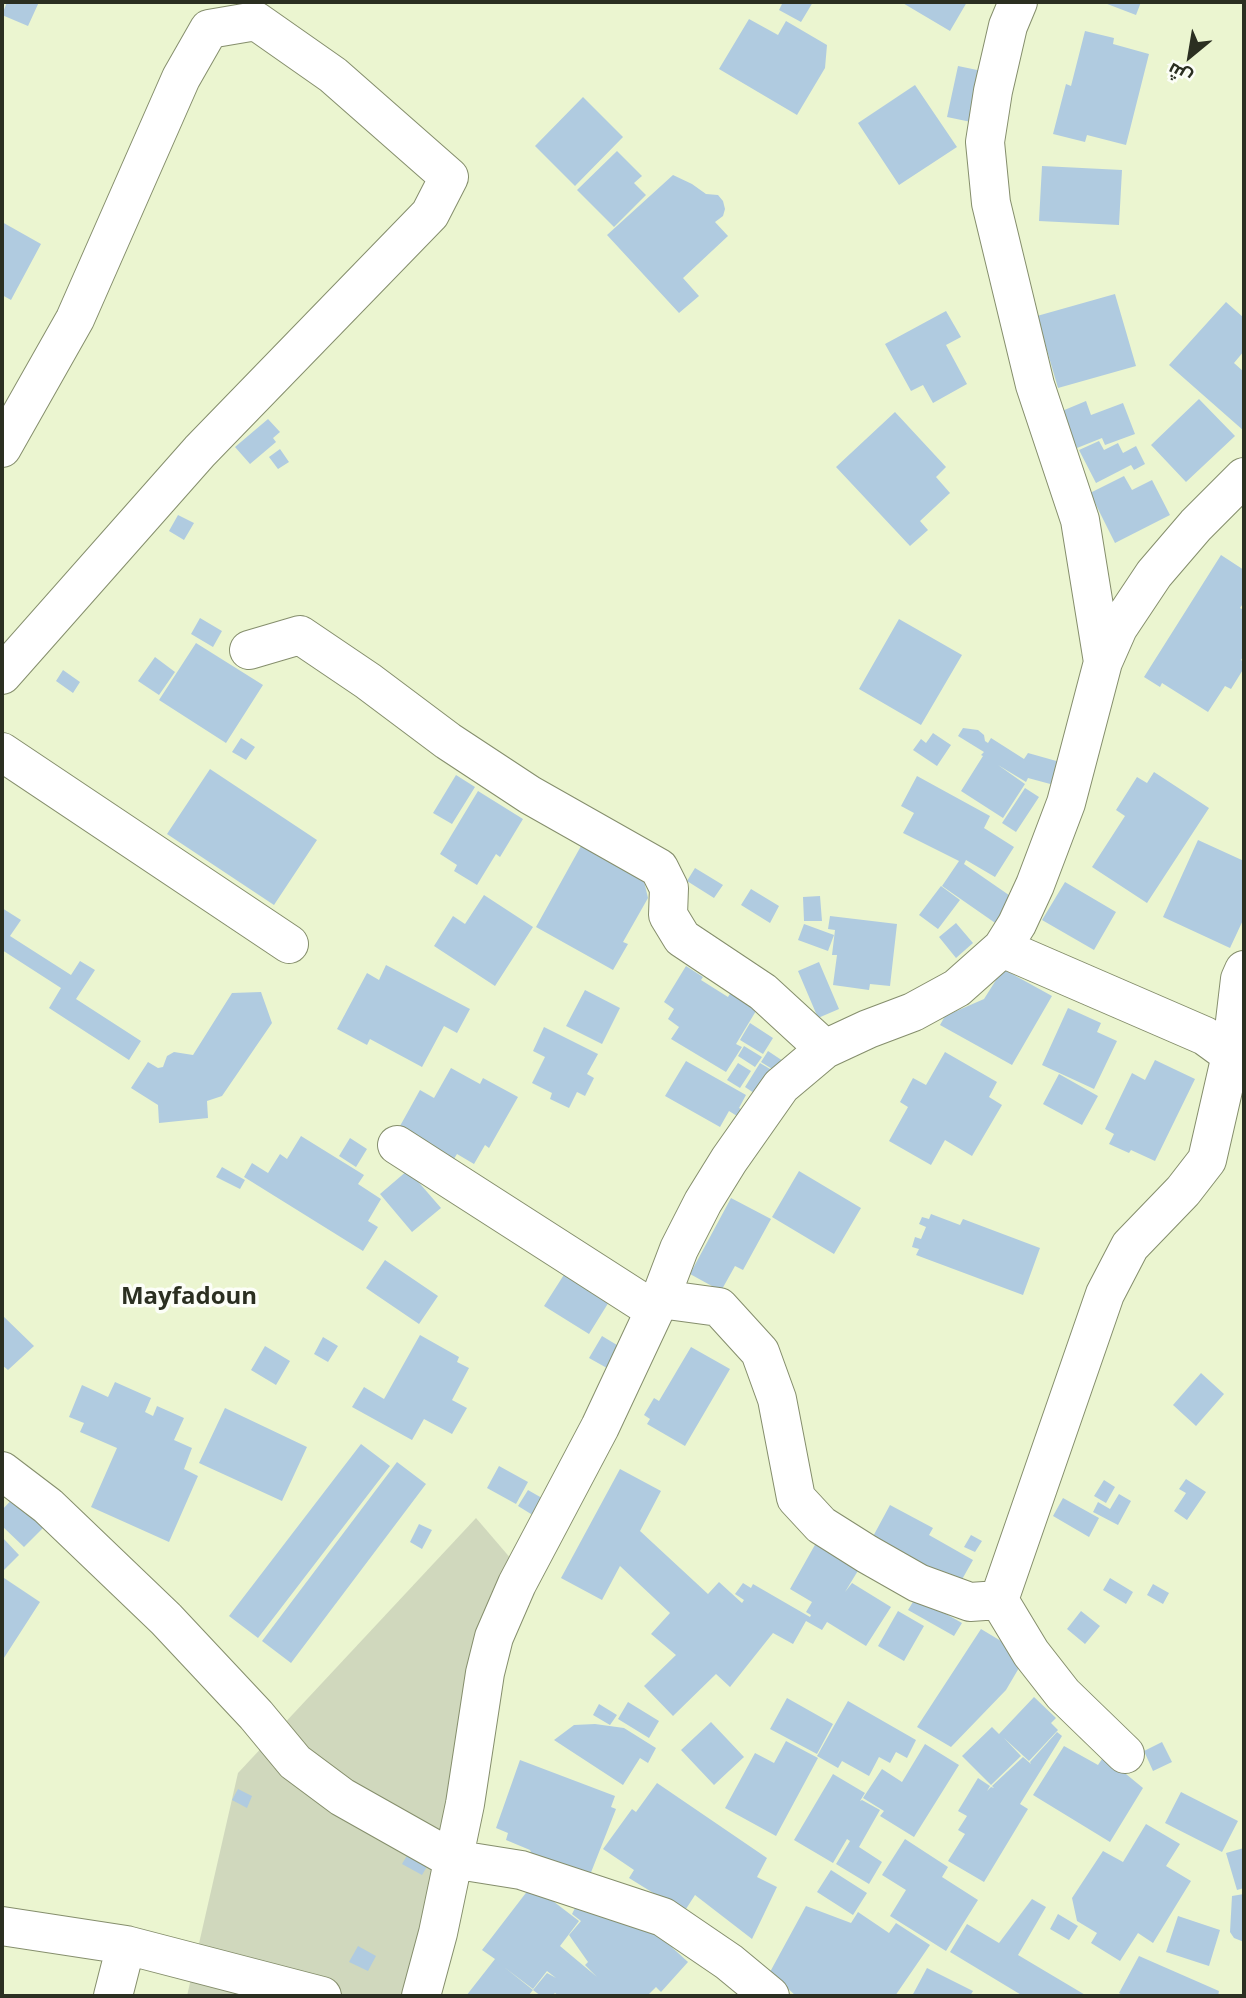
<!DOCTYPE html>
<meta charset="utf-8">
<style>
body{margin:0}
#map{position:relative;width:1246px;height:1998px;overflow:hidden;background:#ebf5d0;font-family:"Open Sans",Cairo,sans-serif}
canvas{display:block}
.frame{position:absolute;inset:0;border:4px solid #2b2f21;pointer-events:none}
.north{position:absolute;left:1155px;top:21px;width:70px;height:70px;-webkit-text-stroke:5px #fcfef7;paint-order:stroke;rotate:210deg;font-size:19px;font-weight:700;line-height:28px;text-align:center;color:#2b2f21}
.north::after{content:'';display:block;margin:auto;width:24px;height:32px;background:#2b2f21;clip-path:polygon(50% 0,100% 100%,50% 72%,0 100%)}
</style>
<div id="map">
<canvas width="1246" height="1998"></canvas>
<div class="frame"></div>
<div class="north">ش</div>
</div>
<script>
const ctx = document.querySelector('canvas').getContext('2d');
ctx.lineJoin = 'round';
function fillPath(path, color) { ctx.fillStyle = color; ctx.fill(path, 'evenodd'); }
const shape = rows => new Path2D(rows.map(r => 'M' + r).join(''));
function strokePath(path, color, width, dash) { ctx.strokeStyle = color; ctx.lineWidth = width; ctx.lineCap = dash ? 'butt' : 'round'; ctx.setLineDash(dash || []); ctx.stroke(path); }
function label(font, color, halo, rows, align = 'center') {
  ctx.font = font + ' "Open Sans",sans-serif'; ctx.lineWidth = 7; ctx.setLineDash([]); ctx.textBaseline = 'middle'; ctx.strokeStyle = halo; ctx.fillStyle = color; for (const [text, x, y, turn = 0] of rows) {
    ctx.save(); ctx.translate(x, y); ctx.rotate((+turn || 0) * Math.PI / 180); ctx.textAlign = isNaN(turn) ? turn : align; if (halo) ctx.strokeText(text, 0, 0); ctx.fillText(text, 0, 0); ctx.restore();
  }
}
const green = shape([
 [476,1518,512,1560,421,1996,187,1996,238,1773]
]);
const building = shape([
 [7,2,39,2,28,26,2,15],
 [783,2,813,2,801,22,779,10],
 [901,2,967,2,950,31],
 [1102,2,1141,2,1136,15],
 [749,19,778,35,786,21,827,45,825,68,797,115,719,69],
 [1085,31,1114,38,1113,44,1149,54,1126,145,1087,135,1085,142,1053,134,1066,84,1071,86],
 [958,66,982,71,971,122,947,117],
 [915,85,957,147,899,185,858,123],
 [583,97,623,137,575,186,535,146],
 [617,151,642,176,634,183,646,195,614,227,577,190],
 [1042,166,1122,170,1119,225,1039,221],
 [673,175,692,184,706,194,718,195,723,201,725,209,723,216,715,222,728,236,683,278,699,296,679,313,607,235],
 [2,222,41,244,11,300,2,295],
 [1115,294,1136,366,1058,388,1037,316],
 [1226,302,1244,318,1244,351,1234,363,1244,372,1244,431,1169,365],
 [946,311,961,337,946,345,967,384,933,403,923,385,911,391,885,344],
 [1199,399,1235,436,1186,482,1151,445],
 [1086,401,1091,415,1123,403,1135,434,1105,445,1102,438,1077,448,1062,411],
 [895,412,946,467,936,477,950,493,920,521,928,530,910,546,836,467],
 [268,419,280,432,273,438,276,442,250,464,235,447],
 [1099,441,1104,450,1118,443,1123,453,1136,446,1145,464,1134,470,1131,465,1096,483,1079,450],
 [280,449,289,462,278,469,269,457],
 [1124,476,1132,490,1152,480,1170,515,1115,543,1090,493],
 [178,515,194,523,184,540,169,531],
 [1221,555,1244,570,1244,602,1240,608,1244,610,1244,655,1241,660,1244,662,1244,668,1231,689,1225,686,1208,712,1162,683,1160,687,1144,677],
 [200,618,222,631,213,647,191,634],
 [899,619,962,655,921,725,859,689],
 [196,643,263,685,226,743,159,700],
 [155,657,175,672,159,695,138,681],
 [63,670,80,682,73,693,56,681],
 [963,728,978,730,984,735,985,741,988,743,991,738,1024,759,1028,753,1060,762,1054,785,1028,778,1026,782,998,765,1025,784,1003,818,961,791,983,756,981,755,984,752,958,736],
 [933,733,951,745,937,766,913,750,921,739,926,743],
 [241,738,255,747,246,760,232,752],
 [210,769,317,840,274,905,167,834],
 [1154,772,1209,808,1147,903,1092,867,1125,816,1116,810,1137,777,1147,783],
 [456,775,475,787,452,824,433,813],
 [917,776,990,816,984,828,1014,847,995,877,966,860,964,864,1019,902,1001,927,942,886,959,861,903,833,914,813,901,806],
 [1025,788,1039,797,1016,832,1002,823],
 [478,791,523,819,500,857,496,854,477,885,454,871,457,865,440,854],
 [1198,840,1244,861,1244,918,1230,948,1163,917],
 [581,846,644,881,648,898,623,942,628,944,613,970,536,927],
 [695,868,723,885,714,898,687,881],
 [1065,882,1116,912,1094,950,1042,920],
 [941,886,960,900,938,929,919,915],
 [751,889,779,906,770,923,741,905],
 [484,895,533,927,495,986,434,946,453,916,465,924],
 [820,896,822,921,804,921,803,897],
 [2,908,21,920,10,936,71,975,80,961,95,970,76,999,141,1041,129,1060,49,1008,61,988,2,950],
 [830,916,897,924,890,986,870,984,869,990,833,985,837,955,832,955,835,930,828,929],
 [956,923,973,943,956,958,939,937],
 [804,924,834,935,828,951,798,940],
 [819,962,839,1009,818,1018,798,971],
 [386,965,470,1009,457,1033,444,1026,422,1067,370,1039,367,1045,337,1029,367,973,379,980],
 [686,966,703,977,701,980,728,997,735,985,762,1001,736,1044,742,1047,726,1072,671,1039,679,1027,668,1019,674,1009,664,1002],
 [1003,969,1052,996,1012,1065,940,1025,945,1016,984,999],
 [585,990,620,1008,602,1044,566,1026],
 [261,992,272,1023,222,1096,207,1101,208,1118,159,1123,158,1105,131,1088,148,1062,158,1068,163,1067,167,1056,174,1052,193,1055,232,993],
 [1068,1008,1101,1023,1097,1032,1117,1041,1094,1089,1042,1065],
 [750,1023,773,1038,763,1054,740,1040],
 [544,1027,598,1054,587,1074,594,1078,585,1096,577,1092,569,1108,550,1099,552,1093,532,1083,545,1057,533,1051],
 [744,1046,762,1057,755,1067,738,1056],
 [768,1051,783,1061,777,1072,761,1062],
 [945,1052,997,1082,989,1097,1002,1105,972,1156,945,1140,931,1165,889,1141,908,1107,900,1102,913,1078,926,1085],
 [1155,1060,1195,1079,1155,1161,1131,1150,1129,1153,1109,1144,1114,1134,1105,1129,1132,1073,1145,1080],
 [686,1061,746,1095,739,1108,741,1109,737,1116,729,1111,720,1127,665,1096],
 [738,1063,751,1071,740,1088,727,1080],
 [760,1063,775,1072,760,1097,745,1087],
 [451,1068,480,1084,483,1078,518,1097,489,1148,485,1145,474,1164,457,1154,452,1162,427,1142,400,1126,420,1090,434,1098],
 [1059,1074,1098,1096,1082,1125,1043,1104],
 [301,1136,364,1175,358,1184,381,1199,368,1221,378,1227,363,1251,244,1177,252,1163,268,1173,280,1154,287,1159],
 [350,1138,367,1149,356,1167,339,1156],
 [222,1167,245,1180,240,1189,216,1177],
 [408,1170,441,1208,412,1232,380,1194],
 [799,1171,861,1208,834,1254,772,1217],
 [731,1198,771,1219,743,1270,735,1266,721,1291,690,1274],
 [931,1214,960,1225,963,1219,1040,1248,1023,1295,916,1255,919,1249,912,1247,915,1237,921,1239,926,1227,919,1224,922,1217,929,1219],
 [385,1260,438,1296,419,1324,366,1288],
 [567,1270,612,1297,589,1334,544,1306],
 [2,1315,34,1346,8,1370,2,1365],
 [420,1335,459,1357,457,1362,469,1368,452,1400,467,1408,452,1434,424,1419,412,1440,352,1407,364,1387,384,1399],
 [602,1336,627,1351,614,1372,589,1358],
 [323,1337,338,1346,328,1362,314,1354],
 [265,1346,290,1361,276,1385,251,1370],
 [691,1347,730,1369,685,1446,647,1424,650,1419,644,1415,654,1398,659,1401],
 [1201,1373,1224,1394,1196,1426,1173,1405],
 [115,1382,151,1398,145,1412,153,1416,157,1406,184,1418,174,1440,192,1448,184,1469,198,1476,169,1542,91,1507,117,1448,80,1432,84,1423,69,1417,82,1385,108,1397],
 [225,1408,307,1447,282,1501,199,1463],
 [361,1444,390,1466,258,1638,229,1616],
 [397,1462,426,1484,291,1663,262,1641],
 [499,1466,528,1482,516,1504,487,1488],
 [620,1469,661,1491,640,1531,708,1594,719,1582,742,1603,744,1600,735,1594,743,1583,751,1588,753,1584,810,1617,811,1615,806,1612,812,1602,790,1589,816,1543,859,1569,845,1592,852,1583,891,1607,866,1646,827,1622,822,1630,806,1621,793,1644,773,1633,730,1687,716,1674,673,1716,644,1686,676,1655,651,1634,670,1613,620,1566,602,1600,561,1578],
 [1186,1479,1206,1492,1187,1520,1174,1511,1186,1493,1179,1489],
 [1104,1480,1115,1487,1106,1503,1094,1496],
 [528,1490,554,1505,544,1522,518,1506],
 [1119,1494,1131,1501,1118,1525,1093,1512,1098,1502,1110,1509],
 [16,1495,47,1524,24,1547,2,1526,2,1510],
 [1063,1498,1099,1518,1089,1537,1053,1516],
 [890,1505,933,1528,929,1535,973,1560,956,1590,870,1542],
 [419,1524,432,1530,422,1549,410,1542],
 [971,1535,982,1541,975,1552,964,1547],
 [2,1537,19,1555,2,1572],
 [4,1578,40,1602,2,1661,2,1581],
 [1110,1578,1133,1592,1126,1604,1103,1590],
 [1153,1584,1169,1593,1163,1604,1147,1595],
 [916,1597,962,1623,954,1636,908,1610],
 [898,1611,924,1626,904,1661,878,1646],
 [1081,1611,1100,1626,1085,1644,1067,1629],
 [981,1629,1026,1656,1006,1690,951,1747,917,1727],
 [1034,1697,1056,1718,1051,1723,1058,1730,1029,1761,1004,1738,1021,1756,991,1785,962,1756,992,1727,999,1734],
 [787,1698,833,1724,817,1754,770,1729],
 [848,1701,916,1740,907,1758,896,1752,890,1763,879,1757,869,1776,842,1761,838,1768,817,1756],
 [628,1702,659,1721,649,1738,618,1719],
 [599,1704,617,1715,610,1725,593,1715],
 [711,1722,744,1757,714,1785,681,1750],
 [595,1724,624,1728,656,1748,648,1763,640,1758,623,1785,554,1740,574,1725],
 [1057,1732,1062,1736,1020,1804,1028,1809,984,1882,948,1861,965,1834,958,1830,967,1816,958,1811,978,1778,990,1786,987,1791,991,1787,994,1788,992,1786,1023,1757,1031,1764,1030,1762],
 [786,1741,818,1758,776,1836,725,1808,755,1753,774,1763],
 [1162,1742,1172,1762,1153,1771,1144,1751],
 [925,1744,959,1765,914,1837,880,1816,884,1811,863,1798,882,1769,902,1782],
 [1064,1746,1098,1765,1102,1759,1126,1774,1143,1788,1110,1842,1033,1795],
 [520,1760,615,1796,611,1807,616,1809,590,1875,537,1867,530,1850,506,1840,508,1833,496,1828],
 [833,1774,865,1793,860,1801,862,1800,880,1810,859,1847,882,1862,869,1884,836,1864,850,1841,847,1839,833,1863,794,1840],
 [657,1783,767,1858,757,1877,777,1887,752,1939,695,1895,684,1912,629,1878,634,1870,603,1849,632,1809,636,1812],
 [238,1789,252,1796,247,1808,232,1800],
 [1181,1792,1238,1821,1222,1852,1165,1823],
 [1146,1824,1180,1844,1166,1866,1191,1881,1153,1943,1138,1933,1120,1961,1091,1943,1097,1933,1077,1921,1072,1898,1103,1851,1123,1862],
 [905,1839,948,1867,942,1877,978,1900,946,1951,890,1916,906,1890,882,1875],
 [415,1842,435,1853,422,1875,402,1864],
 [1244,1848,1244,1888,1237,1890,1226,1853],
 [831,1870,867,1893,853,1915,817,1892],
 [532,1885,579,1921,560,1946,597,1977,585,1965,588,1962,569,1935,581,1921,572,1914,579,1900,653,1930,688,1962,661,1992,656,1987,647,1996,559,1996,555,1993,552,1996,541,1996,533,1990,547,1973,556,1978,547,1971,533,1989,504,1967,533,1990,528,1996,466,1996,495,1959,482,1950],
 [1244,1894,1244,1942,1234,1938,1230,1932,1232,1896],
 [1032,1899,1046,1907,1018,1955,1087,1996,1023,1996,950,1952,967,1924,999,1943],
 [806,1906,851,1923,858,1912,889,1933,896,1923,930,1945,895,1996,796,1996,770,1972],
 [1058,1914,1078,1926,1069,1940,1050,1929],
 [1178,1916,1220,1930,1209,1966,1166,1952],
 [358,1946,376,1956,368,1971,349,1962],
 [1139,1956,1219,1991,1218,1996,1124,1996,1119,1993],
 [927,1968,973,1991,970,1996,912,1996]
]);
const minor = shape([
 [1018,2,1008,26,993,91,985,142,991,203,1035,385,1080,520,1103,662],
 [2,448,75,319,181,78,209,29,256,21,333,75,449,177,430,214,200,451,2,675],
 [249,650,300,635,368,681,448,741,530,795,659,868,669,888,668,915,682,938,763,992,825,1049],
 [2,752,289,944],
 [1231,1055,1240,979,1244,970],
 [397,1145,654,1310],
 [660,1299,719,1307,760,1352,777,1399,796,1498,821,1525,867,1554,918,1583,970,1602,999,1600,1105,1294,1130,1246,1183,1191,1207,1160,1231,1055,1205,1036,1002,948],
 [2,1471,48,1506,166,1619,256,1715,295,1762,342,1797,452,1859,521,1870,663,1917,729,1962,770,1996],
 [999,1600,1031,1653,1063,1694,1125,1754],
 [2,1926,126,1945,322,1996],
 [113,1996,126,1945],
 [421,1996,438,1933,465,1804,485,1673,494,1637,517,1584,600,1427,660,1299,679,1249,703,1202,729,1160,781,1086,825,1049,868,1029,913,1012,957,988,1002,948,1017,924,1035,885,1066,803,1103,662,1118,628,1154,574,1196,525,1244,477]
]);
const quarterNames = [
 ["Mayfadoun",189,1297]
];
fillPath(green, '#d0d8bd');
fillPath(building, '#b0cbe0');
strokePath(minor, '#858e6c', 40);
strokePath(minor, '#fff', 38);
label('bold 24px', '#2b2f21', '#fcfef7', quarterNames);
</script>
